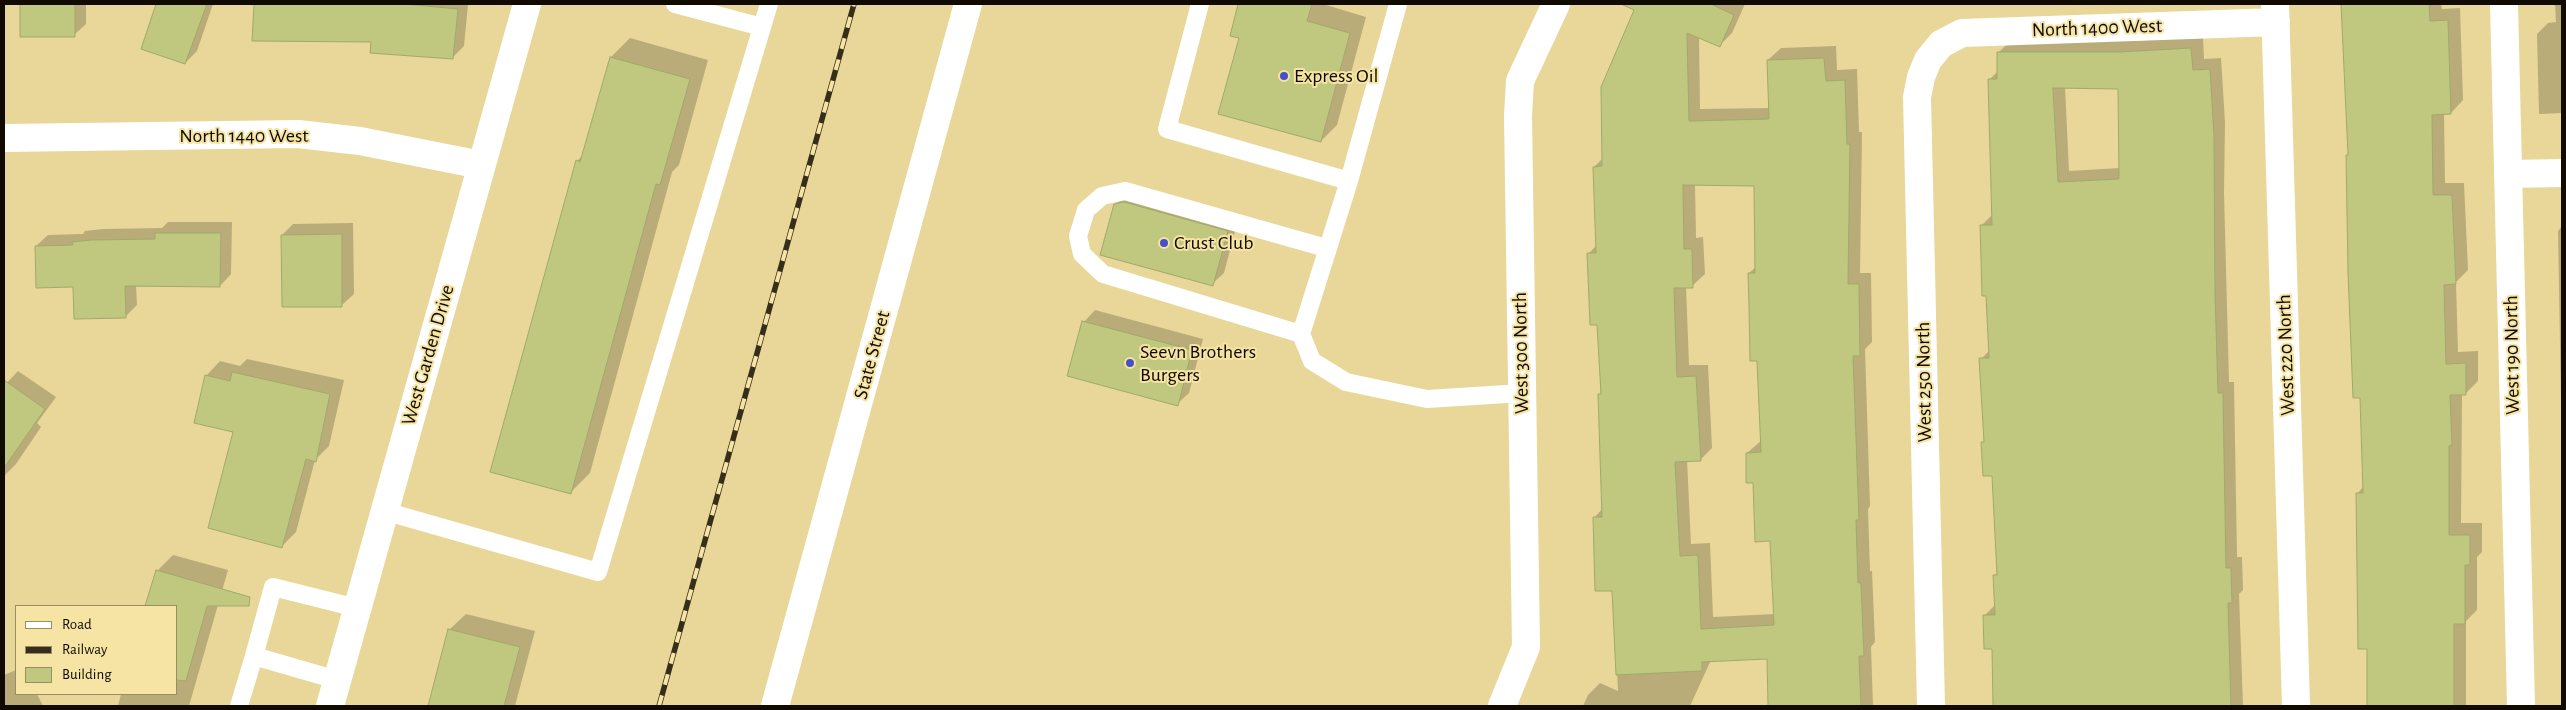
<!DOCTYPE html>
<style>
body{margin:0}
#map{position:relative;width:2566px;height:710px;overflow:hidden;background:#e8d798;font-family:"Alegreya Sans",sans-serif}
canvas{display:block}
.frame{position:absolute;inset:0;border:5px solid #110a00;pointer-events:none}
.legend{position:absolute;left:15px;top:605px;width:162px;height:90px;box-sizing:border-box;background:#f5e4a4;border:1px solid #9a8d62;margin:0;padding:6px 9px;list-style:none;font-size:15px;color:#110a00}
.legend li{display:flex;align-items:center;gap:10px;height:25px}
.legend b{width:25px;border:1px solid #9a8d62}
</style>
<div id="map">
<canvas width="2566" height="710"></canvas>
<div class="frame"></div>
<ul class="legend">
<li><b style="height:6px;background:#fff"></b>Road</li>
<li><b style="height:6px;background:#362e1a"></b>Railway</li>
<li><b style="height:14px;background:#bfc87e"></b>Building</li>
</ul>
</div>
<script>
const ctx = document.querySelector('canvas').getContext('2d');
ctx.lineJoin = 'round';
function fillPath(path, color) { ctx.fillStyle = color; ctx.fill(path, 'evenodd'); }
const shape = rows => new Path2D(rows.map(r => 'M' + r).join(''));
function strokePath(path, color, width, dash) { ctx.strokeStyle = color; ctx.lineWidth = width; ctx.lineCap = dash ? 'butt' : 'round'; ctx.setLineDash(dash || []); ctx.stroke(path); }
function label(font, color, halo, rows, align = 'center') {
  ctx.font = font + ' "Alegreya Sans",sans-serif'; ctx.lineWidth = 4; ctx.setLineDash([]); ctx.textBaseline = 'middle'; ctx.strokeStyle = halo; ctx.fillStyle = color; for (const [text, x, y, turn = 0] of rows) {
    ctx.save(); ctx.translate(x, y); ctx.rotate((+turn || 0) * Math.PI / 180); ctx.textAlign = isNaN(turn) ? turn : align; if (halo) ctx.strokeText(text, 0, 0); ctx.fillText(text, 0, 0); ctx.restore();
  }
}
const shadow = shape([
 [21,4,86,4,86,24,74,35,22,36],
 [158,4,213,4,197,51,185,63,142,48],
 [255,4,468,4,464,46,452,58,373,41,254,39],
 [1240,4,1323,4,1366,17,1337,125,1321,141,1240,38,1231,35],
 [1638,4,1745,4,1732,33,1720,45,1699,36,1700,109,1770,108,1768,60,1781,48,1836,46,1837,70,1857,69,1859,132,1862,132,1860,273,1871,273,1872,342,1865,349,1870,506,1868,509,1870,571,1872,571,1875,642,1871,647,1873,706,1770,706,1768,658,1711,660,1690,706,1583,706,1588,695,1600,683,1618,691,1613,589,1594,518,1603,508,1599,324,1588,254,1597,245,1594,167,1603,158,1602,88],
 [1695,184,1755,185,1757,266,1749,273,1759,359,1761,441,1747,453,1771,540,1775,614,1713,617,1710,543,1691,544,1687,460,1700,460,1712,448,1708,365,1689,365,1686,287,1692,286,1705,274,1703,237,1696,238],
 [2342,4,2441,4,2442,9,2460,8,2463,100,2451,113,2444,113,2445,183,2464,183,2468,270,2456,282,2458,352,2478,351,2478,381,2466,393,2462,394,2461,523,2482,523,2482,552,2477,557,2477,610,2466,621,2466,706,2369,706,2369,647,2357,494,2364,486,2361,397,2347,156,2349,153],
 [2555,4,2562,4,2562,113,2539,114,2537,34,2548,23,2556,22],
 [2203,37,2204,59,2221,58,2225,122,2224,193,2229,382,2234,382,2237,557,2242,557,2243,590,2239,594,2243,706,1995,706,1994,647,1984,616,1996,604,1994,576,1998,572,1994,475,1983,443,1985,440,1981,359,1990,350,1981,226,1993,214,1989,80,1999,70,1999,52,2010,41,2131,41],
 [2065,87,2120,88,2120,168,2069,171],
 [630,38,708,60,679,165,672,172,590,473,571,492,577,161,584,154,611,57],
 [1127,193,1238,220,1224,273,1212,284,1115,205],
 [168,222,232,222,231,274,220,286,136,285,137,305,125,317,74,286,36,246,48,235,83,234,85,231,103,229,162,228],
 [353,223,354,294,342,305,282,235,293,224],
 [2562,226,2562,459,2558,231],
 [1095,310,1203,339,1189,393,1177,404,1084,322],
 [247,359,344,380,329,446,315,460,296,532,282,546,234,431,206,376,220,361,240,366],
 [18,371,56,397,37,423,41,427,16,464,4,476,4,386],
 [173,555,228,570,189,706,118,706,121,694,176,694,176,606,147,606,157,571],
 [466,614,535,631,515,706,429,706,450,629],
 [16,670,16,694,37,694,43,706,4,706,4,675]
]);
const building = shape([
 [20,4,75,4,75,37,20,37,20,4],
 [156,4,207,4,185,64,141,49,156,4],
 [254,4,404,4,458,9,453,59,370,53,371,42,252,41,254,4],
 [1238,4,1312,4,1307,21,1350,33,1321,142,1218,114,1239,38,1230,36,1238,4],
 [1621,4,1711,4,1734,15,1720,47,1687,33,1689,121,1769,119,1767,60,1824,58,1826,81,1845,80,1847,144,1850,144,1848,284,1859,284,1860,356,1853,356,1859,520,1856,520,1858,583,1861,583,1864,656,1859,656,1861,706,1768,706,1767,659,1702,662,1702,671,1616,675,1612,591,1595,591,1593,517,1602,517,1598,394,1601,394,1597,325,1590,325,1587,253,1596,253,1593,167,1602,166,1601,87,1634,10,1621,4],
 [1683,185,1754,186,1755,273,1748,273,1749,306,1750,361,1757,361,1761,452,1746,453,1746,483,1753,483,1755,542,1770,541,1774,625,1701,629,1698,555,1680,556,1675,462,1701,461,1696,376,1677,377,1674,288,1693,288,1692,249,1684,249,1683,185],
 [2341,4,2429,4,2430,21,2448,20,2451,114,2432,115,2433,195,2452,195,2456,284,2444,285,2446,364,2466,363,2466,395,2450,395,2452,445,2449,446,2449,535,2470,535,2470,565,2465,565,2465,624,2454,624,2454,706,2367,706,2367,649,2358,649,2356,493,2363,493,2360,398,2353,398,2348,272,2346,155,2348,155,2341,4],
 [2191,48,2193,70,2210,69,2214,135,2215,293,2218,393,2223,393,2226,568,2231,568,2232,603,2228,603,2231,706,1993,706,1992,649,1984,649,1983,615,1995,615,1993,575,1997,575,1992,476,1983,476,1981,442,1984,442,1979,358,1989,358,1986,296,1982,296,1980,225,1992,225,1988,79,1997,79,1997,52,2119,52,2191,48],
 [2053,88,2118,89,2119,179,2058,182,2053,88],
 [610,57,690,79,660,185,656,184,571,494,490,472,576,160,580,162,610,57],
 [1124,202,1228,231,1213,286,1100,255,1114,204,1124,202],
 [155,233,221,233,220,287,125,286,126,318,74,319,73,287,36,288,35,246,73,245,72,242,91,240,155,239,155,233],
 [342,234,342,307,282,307,281,235,342,234],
 [1082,321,1192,350,1178,406,1067,376,1082,321],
 [232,372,330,394,316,462,306,459,282,548,208,528,233,432,194,423,205,375,230,381,232,372],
 [4,380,45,409,4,468,4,380],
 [156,570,250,597,249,606,207,606,186,681,176,680,176,606,145,606,156,570],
 [448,629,520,647,504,706,428,706,448,629]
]);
const service = shape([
 [675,4,762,27],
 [1200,4,1167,129,1349,181],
 [1398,4,1349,181,1301,334,1312,361,1346,382,1427,399,1522,393],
 [1301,334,1103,274,1082,254,1078,236,1086,210,1102,196,1125,191,1326,248],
 [384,511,598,572,769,4],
 [337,680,254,656,273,587,357,608],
 [239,706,254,656]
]);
const minor = shape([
 [2275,4,2296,706],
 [2504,4,2521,706],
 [4,138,298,134,360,141,481,165],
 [2508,174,2562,173],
 [330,706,527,4],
 [1502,706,1526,647,1518,116,1520,81,1556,4],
 [1931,706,1917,97,1921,77,1928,60,1941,44,1962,33,2276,22]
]);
const primary = shape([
 [775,706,968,4]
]);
const rail = shape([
 [659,706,854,4]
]);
const markers = [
 [1284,76,5,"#4850c5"],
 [1164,243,5,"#4850c5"],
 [1130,363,5,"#4850c5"]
];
const streetNames = [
 ["North 1400 West",2097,28,-2],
 ["North 1440 West",244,136],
 ["West 300 North",1521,353,-91],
 ["West Garden Drive",428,355,-74],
 ["State Street",872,355,-75],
 ["West 220 North",2286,355,-92],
 ["West 190 North",2512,355,-91],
 ["West 250 North",1924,382,-91]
];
const poiNames = [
 ["Express Oil",1294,76],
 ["Crust Club",1174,243],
 ["Seevn Brothers",1140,352],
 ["Burgers",1140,375]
];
fillPath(shadow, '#0003');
fillPath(building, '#bfc87e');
strokePath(building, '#a0a96b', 1);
strokePath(service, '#fff', 18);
strokePath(minor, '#fff', 28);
strokePath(primary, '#fff', 28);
strokePath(rail, '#362e1a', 5.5);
strokePath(rail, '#f5e4a4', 4, [11]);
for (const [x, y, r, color] of markers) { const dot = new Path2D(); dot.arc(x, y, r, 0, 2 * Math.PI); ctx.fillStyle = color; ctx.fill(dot); strokePath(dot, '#f5e4a4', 2); }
label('20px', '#110a00', '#f5e4a4', streetNames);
label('20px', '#110a00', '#f5e4a4', poiNames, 'left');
</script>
